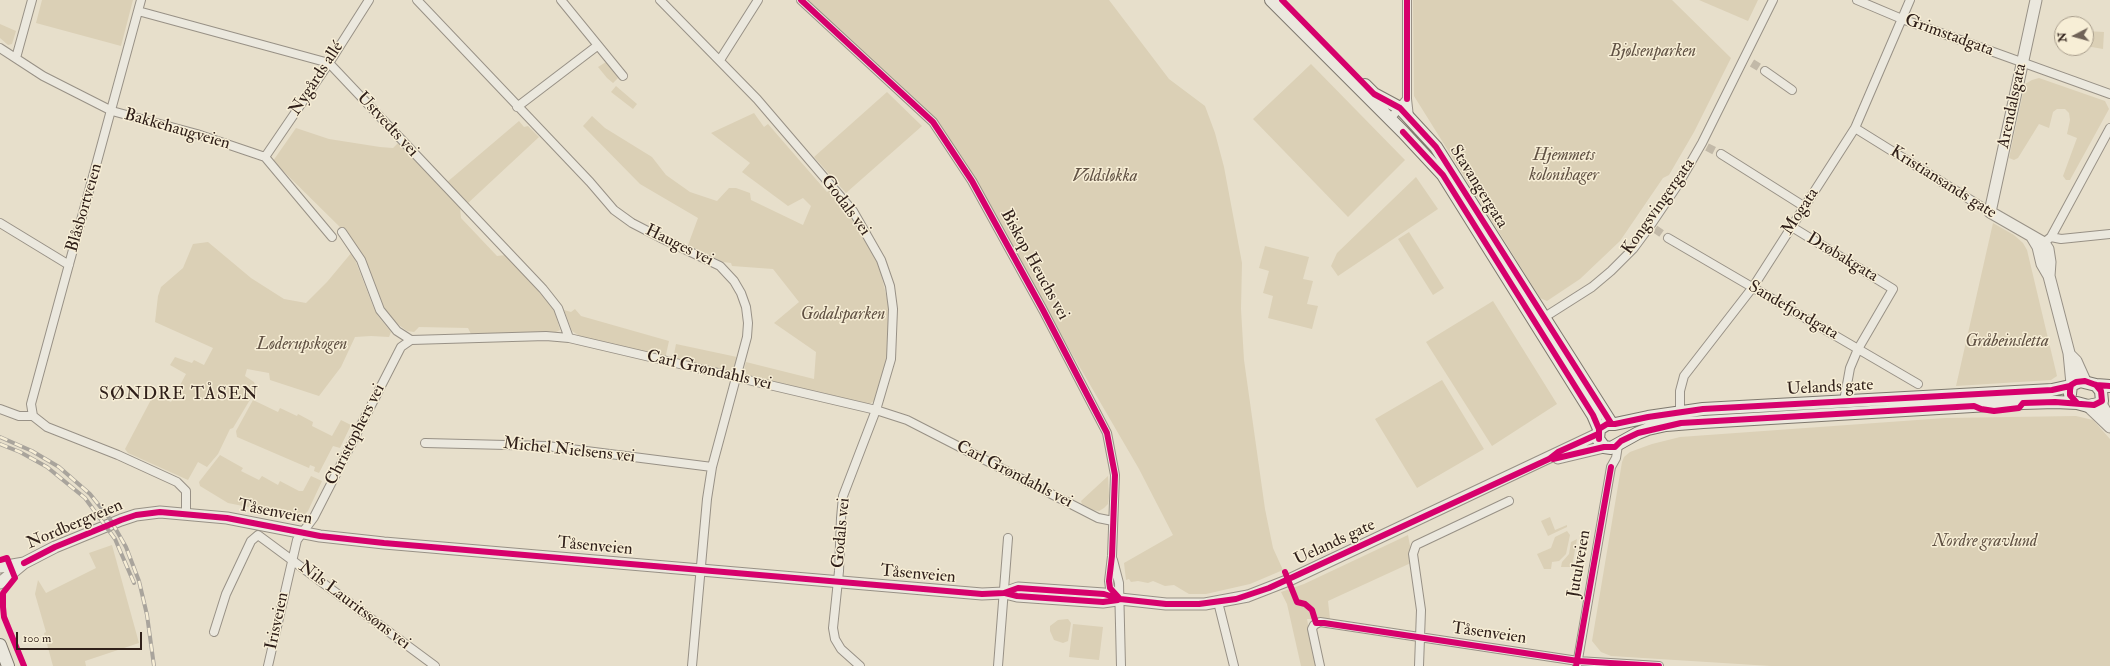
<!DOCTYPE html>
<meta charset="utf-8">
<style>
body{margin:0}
#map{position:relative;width:2110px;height:666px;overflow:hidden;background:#e7dfcb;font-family:"IM FELL Double Pica",serif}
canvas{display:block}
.north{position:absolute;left:2054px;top:16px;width:40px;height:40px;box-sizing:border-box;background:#f7eed6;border:1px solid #a79c8b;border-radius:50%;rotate:264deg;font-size:11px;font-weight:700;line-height:16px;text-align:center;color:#30201a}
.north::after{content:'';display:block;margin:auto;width:14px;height:18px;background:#706358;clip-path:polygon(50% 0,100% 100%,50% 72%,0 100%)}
.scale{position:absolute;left:16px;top:632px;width:126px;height:18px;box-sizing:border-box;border:2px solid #30201a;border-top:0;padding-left:5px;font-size:12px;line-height:14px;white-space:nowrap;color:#30201a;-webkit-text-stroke:3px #f7eed6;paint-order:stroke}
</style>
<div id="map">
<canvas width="2110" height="666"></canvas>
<div class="north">N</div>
<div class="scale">100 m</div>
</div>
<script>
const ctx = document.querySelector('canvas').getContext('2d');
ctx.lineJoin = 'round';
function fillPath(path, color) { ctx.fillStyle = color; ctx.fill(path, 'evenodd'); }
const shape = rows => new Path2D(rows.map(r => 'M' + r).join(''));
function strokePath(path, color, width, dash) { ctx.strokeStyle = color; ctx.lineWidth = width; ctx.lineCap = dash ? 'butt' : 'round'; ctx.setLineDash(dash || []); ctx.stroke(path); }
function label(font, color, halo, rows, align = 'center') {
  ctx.font = font + ' "IM FELL Double Pica",serif'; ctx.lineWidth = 3; ctx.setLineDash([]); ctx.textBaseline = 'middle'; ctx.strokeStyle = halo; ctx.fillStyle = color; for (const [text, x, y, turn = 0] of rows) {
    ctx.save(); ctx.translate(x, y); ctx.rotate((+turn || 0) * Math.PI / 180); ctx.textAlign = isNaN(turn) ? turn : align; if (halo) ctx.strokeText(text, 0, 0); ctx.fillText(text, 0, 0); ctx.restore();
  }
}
const green = shape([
 [42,0,133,0,121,46,36,23],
 [805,0,1109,0,1169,79,1205,106,1215,133,1224,167,1242,263,1241,309,1244,360,1265,509,1273,548,1283,570,1250,584,1206,594,1189,594,1174,585,1165,586,1153,581,1148,583,1138,581,1131,582,1129,579,1126,580,1124,563,1173,535,1139,469,978,192,932,122],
 [1413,0,1672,0,1731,58,1694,132,1669,175,1663,178,1620,241,1580,279,1547,301,1540,298,1414,96],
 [1699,0,1758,0,1748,21],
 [0,24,16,31,12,44,8,45,0,38],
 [2086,31,2104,32,2103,49,2086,46],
 [606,62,618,78,613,83,607,78,598,67],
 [1311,64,1405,160,1348,217,1253,119],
 [2039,78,2105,101,2109,109,2070,180,2066,180,2063,176,2077,138,2067,134,2070,120,2069,113,2065,109,2057,109,2053,112,2049,128,2039,124,2018,158,2014,160,2009,158,2025,84,2032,80],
 [616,86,637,104,633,109,611,92],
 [887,92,922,126,846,193,814,157],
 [754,113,764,127,768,124,827,192,830,190,864,234,877,258,889,307,889,353,876,400,869,404,747,375,744,370,746,362,814,379,816,352,774,323,799,302,773,269,732,266,731,263,723,262,688,245,698,218,640,184,583,126,592,116,605,128,652,157,666,175,690,192,717,201,729,188,736,188,750,193,751,200,803,225,811,206,803,198,788,206,742,172,750,163,711,133],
 [519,121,524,127,528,126,539,137,467,204,446,183],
 [296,128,329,139,380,147,393,148,398,143,460,207,461,218,497,256,506,255,529,280,554,309,560,330,554,333,475,334,471,334,468,328,419,327,414,332,407,331,391,319,379,304,346,233,273,161],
 [1416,177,1438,209,1338,276,1331,266,1337,253],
 [1993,223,2014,235,2023,243,2027,250,2057,376,2051,380,1956,386],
 [1409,232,1444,288,1433,295,1398,239],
 [208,242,251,278,284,299,306,303,327,282,352,252,373,306,378,316,391,332,389,337,371,336,355,337,341,367,319,396,270,380,269,373,247,369,245,376,254,382,255,385,251,398,233,428,230,429,218,454,207,467,198,462,188,480,128,453,125,449,154,394,171,402,186,374,170,365,175,357,192,363,194,360,204,365,213,348,155,322,158,296,161,287,183,268,193,244],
 [1265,246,1309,257,1303,279,1313,281,1307,304,1318,306,1312,329,1268,318,1273,296,1263,293,1269,271,1259,268],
 [1493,301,1557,404,1492,446,1426,342],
 [575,309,581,316,669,341,665,359,581,337,572,331,564,310,571,312],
 [676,344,737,357,734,368,729,371,673,359],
 [1442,380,1484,449,1417,488,1375,419],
 [253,400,278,412,280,408,297,416,298,414,313,422,312,426,332,436,341,420,351,425,340,448,333,446,319,473,314,471,315,467,310,465,309,468,237,437,236,431],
 [2076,416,2093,420,2110,439,2110,666,1771,666,1611,656,1601,652,1592,641,1622,462,1624,457,1630,452,1652,444,1680,437,1945,418],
 [220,455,243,468,241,471,259,480,262,476,278,485,280,481,299,491,303,491,311,476,322,481,308,511,304,515,298,517,228,503,200,486,199,482],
 [1108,476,1109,496,1108,504,1104,508,1099,511,1092,510,1082,504,1081,501],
 [1550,517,1555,530,1567,525,1567,527,1548,536,1541,521],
 [1567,531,1570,535,1566,554,1559,561,1552,562,1551,569,1544,569,1537,554,1551,548,1555,537],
 [1408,535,1413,562,1328,601,1330,619,1307,619,1316,666,1301,666,1287,604,1281,592,1304,584],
 [1577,539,1572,567,1561,567,1562,562,1569,554,1571,542],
 [112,545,139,643,85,661,86,666,53,666,44,633,46,632,35,594,38,580,46,593,96,568,89,553],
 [1068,619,1071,623,1068,641,1063,643,1054,640,1050,631,1050,626,1058,620],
 [1073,624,1103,627,1099,660,1069,657]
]);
const minorTunnel = shape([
 [1752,63,1765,71],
 [1707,147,1721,154],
 [1655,229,1668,238]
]);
const minor = shape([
 [417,0,590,182,614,210,632,223,663,239,720,266,734,281,741,293,746,307,748,323,747,337,712,467,707,499,692,666],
 [561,0,623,76],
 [660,0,757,99,853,211,881,260,890,286,893,309,891,359,876,410,843,496,841,518,839,571,833,628,835,639,841,649,860,666],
 [801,0,933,122,972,181,1043,310,1107,433,1115,475,1112,556,1109,581,1110,588,1120,599],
 [1857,0,1902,19,2110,94],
 [138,11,329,63,543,289,558,308,569,338],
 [0,48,43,76,112,111,197,134,265,157,332,237],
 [16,58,32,0],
 [720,60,758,0],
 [1765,71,1792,90],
 [1407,99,1407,0],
 [517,107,597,46],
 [1389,120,1407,99,1409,117],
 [1855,128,1990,212],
 [1721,154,1805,207],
 [265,157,329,63,369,0],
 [0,223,69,265],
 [1792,227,1893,289,1858,349,1850,368,1844,401],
 [342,232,361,260,380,310,397,331,411,340,546,336,569,338,876,410,907,420,1098,518,1113,521],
 [2051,237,2061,239,2110,234],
 [1668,238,1918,384],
 [2041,245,2051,237,2110,128],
 [1540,320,1592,287,1611,271,1633,249,1650,226,1679,183,1702,143,1773,0],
 [0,409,19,416,33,416,47,427,118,455,177,482,186,491,186,514],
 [1680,412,1680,391,1684,376,1753,287,1855,128,1910,0],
 [33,416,31,404,141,0],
 [425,443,547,446,712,467],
 [1113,560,1119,583,1121,666],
 [1218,602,1234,666],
 [214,632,226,594,251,541,258,535,435,666],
 [1577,665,1611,467,1616,458,1618,445],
 [268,666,297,540,314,517,401,347,411,340],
 [998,666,1008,538],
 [1320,666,1312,629,1314,625,1320,622,1578,661,1659,666],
 [1419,666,1421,610,1413,554,1416,545,1509,501]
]);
const tertiary = shape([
 [2036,0,1990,212,2044,243,2048,249,2050,262,2049,276],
 [2032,237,2038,247,2042,264,2049,276,2069,353,2072,384],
 [2070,355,2076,361,2085,381],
 [2100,402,2110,419],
 [2088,406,2110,427],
 [1558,458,1604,447],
 [0,567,24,563],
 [0,583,24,563,55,547,121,520,136,515,160,512,227,518,320,536,384,543,982,594,1004,593,1018,588,1104,594,1120,599,1166,604,1205,604,1248,596,1289,580,1598,434],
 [1005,593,1017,596,1103,602,1117,600]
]);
const secondary = shape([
 [1271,0,1403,132,1443,175,1593,415,1599,429],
 [1365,85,1374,94,1400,108,1436,147,1611,423],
 [2070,386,2052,390,1703,409,1648,417,1615,424,1607,424,1599,429,1598,439,1604,447,1611,448,1638,433,1648,429,1666,425,1703,422,2023,403,2055,402,2077,403,2088,406,2098,404,2102,401,2101,391,2096,385],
 [2070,394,2071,385,2080,381,2096,385,2110,386],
 [0,645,8,666]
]);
const rail = shape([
 [0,437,32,451,59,467,90,494,110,519,126,547,139,581,147,615,154,666],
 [0,444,20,452,47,467,85,498,115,539,134,583]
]);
const cycleway = shape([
 [801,0,933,122,972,181,1043,310,1107,433,1115,475,1112,556,1109,581,1110,588,1120,599],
 [1282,0,1374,94,1400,108,1436,147,1611,423],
 [1407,99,1407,0],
 [1403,132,1443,175,1593,415,1599,429],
 [2077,403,2070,395,2070,390,2071,385,2076,382,2085,381,2096,385,2110,386],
 [1599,439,1599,429,1607,424,1615,424,1648,417,1703,409,2052,390,2070,386],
 [1553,459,1604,447,1615,447,1621,441,1638,433,1681,423,1974,406,1981,409,1994,411,2019,408,2023,403,2055,402,2094,405,2102,401,2101,391,2096,385],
 [0,560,7,558,15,578,3,593,3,607,4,617,24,666],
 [24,563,55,547,121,520,136,515,160,512,227,518,320,536,384,543,982,594,1004,593,1018,588,1104,594,1120,599,1166,604,1199,604,1236,599,1269,588,1549,459,1558,452,1598,434],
 [1285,572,1297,602,1305,604,1312,610,1316,623,1324,623,1578,661,1659,666],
 [1005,593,1017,596,1103,602,1118,600],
 [1576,666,1611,467]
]);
const streetNames = [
 ["Grimstadgata",1949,36,20],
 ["Nygårds allé",317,79,-57],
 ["Arendalsgata",2013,106,-78],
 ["Ustvedts vei",387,125,47],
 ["Bakkehaugveien",177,130,16],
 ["Kristiansands gate",1943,183,32],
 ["Stavangergata",1478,187,58],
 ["Godals vei",845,206,53],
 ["Kongsvingergata",1659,207,-55],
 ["Blåsbortveien",85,208,-74],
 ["Mogata",1801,212,-57],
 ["Hauges vei",679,246,26],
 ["Drøbakgata",1842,258,31],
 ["Biskop Heuchs vei",1034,265,61],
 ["Sandefjordgata",1793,311,30],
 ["Carl Grøndahls vei",709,371,13],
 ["Uelands gate",1830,388,-3],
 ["Christophers vei",356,435,-63],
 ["Michel Nielsens vei",569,451,6],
 ["Carl Grøndahls vei",1014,475,27],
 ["Tåsenveien",275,513,11],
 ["Nordbergveien",75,525,-23],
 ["Godals vei",842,533,-85],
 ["Uelands gate",1335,543,-25],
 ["Tåsenveien",595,547,5],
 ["Jutulveien",1580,564,-80],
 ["Tåsenveien",918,575,5],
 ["Nils Lauritssøns vei",354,606,37],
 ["Irisveien",278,621,-78],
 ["Tåsenveien",1489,634,8]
];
const parkNames = [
 ["Bjølsenparken",1653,52],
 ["Hjemmets",1564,156],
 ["kolonihager",1564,176],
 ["Voldsløkka",1105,177],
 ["Godalsparken",843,315],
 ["Gråbeinsletta",2007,342],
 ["Løderupskogen",302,345],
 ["Nordre gravlund",1985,542]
];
const neighbourhoodNames = [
 ["SØNDRE TÅSEN",179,395]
];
fillPath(green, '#dbd0b6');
strokePath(minorTunnel, '#c2b9a8', 8, [8, 4]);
strokePath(minor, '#989186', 10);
strokePath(tertiary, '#989186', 13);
strokePath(secondary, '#7e786e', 14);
strokePath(minor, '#ebe8de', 8);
strokePath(tertiary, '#ebe8de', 11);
strokePath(secondary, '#ebe8de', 12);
strokePath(rail, '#a9a49c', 4);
strokePath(rail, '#f7eed6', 2.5, [8]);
strokePath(cycleway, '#d6006c', 6);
label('17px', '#30201a', '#f7eed6', streetNames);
label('italic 17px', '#605143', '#f7eed6', parkNames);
ctx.letterSpacing = '1px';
label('18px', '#30201a', '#f7eed6', neighbourhoodNames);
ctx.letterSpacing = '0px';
</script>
